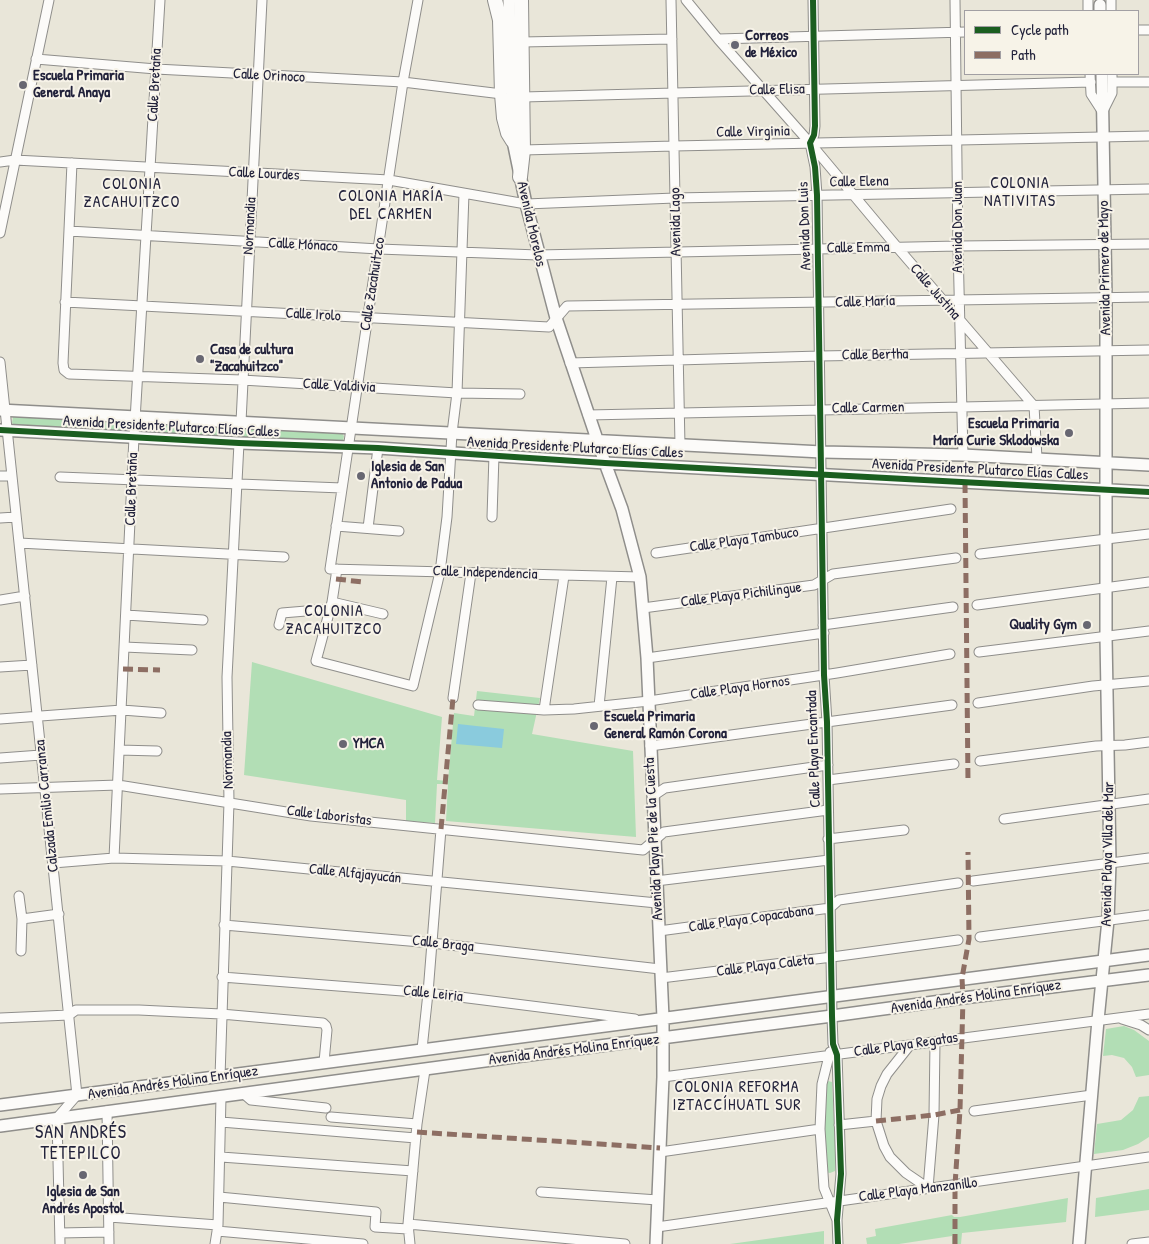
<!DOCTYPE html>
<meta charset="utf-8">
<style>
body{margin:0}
#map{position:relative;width:1149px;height:1244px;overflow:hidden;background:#e9e6d9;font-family:"Patrick Hand",sans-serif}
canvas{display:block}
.legend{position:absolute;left:964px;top:10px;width:175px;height:65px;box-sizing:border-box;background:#f7f3e8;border:1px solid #a29fa3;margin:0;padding:6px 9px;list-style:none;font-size:15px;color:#22223b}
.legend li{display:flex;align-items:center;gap:10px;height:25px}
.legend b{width:25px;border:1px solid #a29fa3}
</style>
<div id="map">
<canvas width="1149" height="1244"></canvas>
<ul class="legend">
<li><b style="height:6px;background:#1b5e20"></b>Cycle path</li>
<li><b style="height:6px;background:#8d6e63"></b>Path</li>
</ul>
</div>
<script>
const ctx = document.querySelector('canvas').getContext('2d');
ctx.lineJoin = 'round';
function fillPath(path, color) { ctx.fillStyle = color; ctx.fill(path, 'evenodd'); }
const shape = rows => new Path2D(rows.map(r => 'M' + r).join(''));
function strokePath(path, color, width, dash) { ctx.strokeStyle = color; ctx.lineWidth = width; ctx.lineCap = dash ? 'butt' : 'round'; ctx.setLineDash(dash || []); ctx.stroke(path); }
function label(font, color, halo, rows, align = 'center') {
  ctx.font = font + ' "Patrick Hand",sans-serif'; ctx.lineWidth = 4; ctx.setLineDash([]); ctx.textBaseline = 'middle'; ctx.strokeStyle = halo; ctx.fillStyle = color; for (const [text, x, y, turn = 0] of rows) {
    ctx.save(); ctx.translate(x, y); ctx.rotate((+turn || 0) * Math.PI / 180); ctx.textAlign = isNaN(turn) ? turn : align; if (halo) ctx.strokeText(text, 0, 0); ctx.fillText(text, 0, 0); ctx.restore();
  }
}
const green = shape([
 [16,415,122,420,127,422,128,429,123,433,18,427,12,423,13,417],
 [145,422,341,432,344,436,343,442,144,434,141,431,142,424],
 [252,662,442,717,437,780,448,781,454,713,474,716,477,691,540,698,532,734,633,751,636,837,446,821,448,784,437,784,435,823,406,821,406,800,244,775],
 [1124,1026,1134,1030,1149,1041,1149,1075,1136,1077,1132,1067,1124,1058,1112,1055,1103,1056,1106,1029],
 [828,1081,832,1082,835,1140,835,1171,830,1173,825,1172,824,1082],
 [1149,1096,1149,1137,1138,1144,1123,1150,1094,1154,1097,1124,1121,1120,1133,1110,1139,1097],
 [1149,1189,1149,1210,1095,1217,1096,1198],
 [1068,1198,1066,1222,962,1233,961,1244,952,1244,952,1236,899,1244,867,1244,866,1238,876,1236,875,1229,952,1215,954,1217,960,1217],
 [824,1231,824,1244,730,1244]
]);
const water = shape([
 [458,724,504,729,502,748,456,744]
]);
const minor = shape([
 [418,0,403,82,330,569,640,577],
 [671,0,680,445],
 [686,0,718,39,810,143,897,247,1034,406,1037,458],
 [813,0,815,126,814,135,810,143,815,167,817,195,824,675,827,722,832,1016,833,1044,837,1055,841,1174,837,1220,838,1244],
 [955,0,958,246,963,455],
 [1088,0,1088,11],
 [1111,0,1111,11],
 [1138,30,1149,30],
 [718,39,965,32],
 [522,42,672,39],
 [36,59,156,69,403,82,502,94],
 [1090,74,1091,94,1102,111],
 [1112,82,1149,82],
 [523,97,1091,82],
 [1104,109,1112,93,1112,74],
 [523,150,674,146,1149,136],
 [0,162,15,160,389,180,526,204,675,198,1149,189],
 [72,163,63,363,64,370,69,374,242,380,457,393,520,394],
 [69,231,379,249,538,255,958,246,1149,244],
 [0,233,49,0],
 [65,302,549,327,567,306,1149,297],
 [0,362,77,1095,57,1118,60,1244],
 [570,363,820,356,1149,350],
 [588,415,1149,403],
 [241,422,262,0],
 [0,476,12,476],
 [60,477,342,488],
 [492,517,494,455],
 [0,518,16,517],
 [336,526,399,531],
 [368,528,378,448],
 [19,543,284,557],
 [656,553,951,509],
 [980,554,1149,534],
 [337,569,332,602,316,661,413,686,440,572,447,517,452,433,457,393,464,193],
 [0,600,25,596],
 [332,602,383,614],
 [977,605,1149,582],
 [643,608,814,585,833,574,956,558],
 [126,615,203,620],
 [279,625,282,613,330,609],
 [823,625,953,607],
 [124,647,192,650],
 [979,652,1149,631],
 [647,658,824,633],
 [0,667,32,665],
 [453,698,471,573],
 [978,703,1093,686,1149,681],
 [478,705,544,710,574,709,649,701,837,673,950,654],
 [599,706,612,577],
 [544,710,564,576],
 [0,719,122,710,161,713],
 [650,746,952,705],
 [119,750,157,751],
 [0,758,41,755],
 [980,761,1096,746,1125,745,1149,742],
 [828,780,954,764],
 [0,789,118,785,311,816,643,850,664,832,828,810],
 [653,796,665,788,828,765],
 [1004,819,1149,799],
 [828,839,904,830],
 [114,858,134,437,160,0],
 [53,863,114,858,227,861,657,903],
 [656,881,829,860],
 [973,881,1149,858],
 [19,896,22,919,21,951],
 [22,919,59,914],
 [224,925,432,943,660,969],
 [659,931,830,908,839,900,958,883],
 [980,937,1149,915],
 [222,977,428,993,635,1019],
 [661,978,832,957,958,940],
 [0,1018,69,1015,76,1010,139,1010,221,1014,323,1023,326,1026,327,1030,324,1062],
 [1122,1019,1141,1025,1149,1030],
 [910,1045,887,1074,881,1086,877,1099,876,1121,884,1146,890,1157,906,1173,928,1188],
 [422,1049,428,993,441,829],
 [830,1052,822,1084,820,1129,824,1188,837,1220],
 [220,1077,229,802,227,677,239,443],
 [663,1077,1149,1014],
 [243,1093,251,1100,326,1108],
 [107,1111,109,1244],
 [974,1111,1092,1095],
 [331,1117,417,1124],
 [221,1122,416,1138],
 [839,1125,876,1121],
 [660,1152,820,1129],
 [221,1157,413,1171],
 [928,1188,934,1115,935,1042],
 [541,1192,658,1200],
 [219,1197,376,1212,375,1227,408,1229],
 [109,1217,218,1225],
 [408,1224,625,1244],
 [657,1227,1149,1157],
 [217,1231,363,1244],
 [60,1233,109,1232],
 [215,1244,218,1225,221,1097],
 [410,1244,408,1224,417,1124,425,1070],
 [1132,1244,1149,1242]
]);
const major = shape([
 [509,0,513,141,526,204,556,318,605,463,622,509,640,577,647,658,663,1018,663,1077,656,1244],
 [1100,5,1100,11],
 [0,410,822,452,963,455,1149,465],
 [0,430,239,443,378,448,605,463,1149,492],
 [0,1105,1149,955],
 [0,1126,522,1056,832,1016,963,998,1149,975],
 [1079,1244,1098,1020,1108,920,1110,863,1106,637,1106,298,1102,74]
]);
const highway = shape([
 [495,0,500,20,502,94,504,118,508,133,513,141],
 [520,177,523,150,521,0]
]);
const quiet = shape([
 [965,483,968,783],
 [336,579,363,582],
 [123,669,160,670],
 [441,829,453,698],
 [876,1121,934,1115,960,1110],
 [417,1132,660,1148],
 [955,1244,955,1185,960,1110,963,998,962,978,969,939,968,852]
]);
const cycleway = shape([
 [813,0,815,126,814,135,810,143,815,167,817,195,824,675,827,722,832,1016,833,1044,837,1055,841,1174,837,1220,838,1244],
 [0,430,239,443,378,448,605,463,1149,492]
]);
const markers = [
 [735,45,5,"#686772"],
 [23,85,5,"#686772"],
 [200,359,5,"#686772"],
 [1069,433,5,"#686772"],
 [361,476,5,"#686772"],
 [1087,625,5,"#686772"],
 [594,726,5,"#686772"],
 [343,744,5,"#686772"],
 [83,1175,5,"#686772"]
];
const poiNames = [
 ["Correos",745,36],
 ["de México",745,53],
 ["Escuela Primaria",33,76],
 ["General Anaya",33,93],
 ["Casa de cultura",210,350],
 ["\"Zacahuitzco\"",210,367],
 ["Escuela Primaria",1059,424,"right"],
 ["María Curie Sklodowska",1059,441,"right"],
 ["Iglesia de San",371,467],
 ["Antonio de Padua",371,484],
 ["Quality Gym",1077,625,"right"],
 ["Escuela Primaria",604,717],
 ["General Ramón Corona",604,734],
 ["YMCA",353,744],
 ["Iglesia de San",83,1192,"center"],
 ["Andrés Apostol",83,1209,"center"]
];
const streetNames = [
 ["Calle Orinoco",269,76,3],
 ["Calle Bretaña",155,85,-87],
 ["Calle Elisa",777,90,-1],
 ["Calle Virginia",753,132,-1],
 ["Calle Lourdes",264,174,3],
 ["Calle Elena",859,182,-1],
 ["Avenida Lago",676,222,-91],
 ["Avenida Morelos",531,224,77],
 ["Normandia",250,226,-87],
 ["Avenida Don Luis",805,226,-92],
 ["Avenida Don Juan",958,227,-90],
 ["Calle Mónaco",303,245,3],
 ["Calle Emma",858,248,-1],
 ["Avenida Primero de Mayo",1105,268,-91],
 ["Calle Zacahuitzco",373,284,-81],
 ["Calle Justina",935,292,49],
 ["Calle María",865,302,-2],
 ["Calle Irolo",313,315,3],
 ["Calle Bertha",875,355,-1],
 ["Calle Valdivia",339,386,3],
 ["Calle Carmen",868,408,-1],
 ["Avenida Presidente Plutarco Elías Calles",171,427,3],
 ["Avenida Presidente Plutarco Elías Calles",575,448,3],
 ["Avenida Presidente Plutarco Elías Calles",980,470,3],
 ["Calle Bretaña",132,489,-88],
 ["Calle Playa Tambuco",744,540,-8],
 ["Calle Independencia",485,573,2],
 ["Calle Playa Pichilingue",741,595,-7],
 ["Calle Playa Hornos",740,688,-8],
 ["Calle Playa Encantada",814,749,-92],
 ["Normandia",228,760,-92],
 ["Calzada Emilio Carranza",47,806,-96],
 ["Calle Laboristas",329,816,7],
 ["Avenida Playa Pie de la Cuesta",654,839,-93],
 ["Avenida Playa Villa del Mar",1108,854,-89],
 ["Calle Alfajayucán",355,874,6],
 ["Calle Playa Copacabana",751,919,-8],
 ["Calle Braga",443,944,6],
 ["Calle Playa Caleta",765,966,-7],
 ["Calle Leiria",433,994,6],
 ["Avenida Andrés Molina Enríquez",976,997,-8],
 ["Calle Playa Regatas",906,1045,-8],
 ["Avenida Andrés Molina Enríquez",574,1050,-7],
 ["Avenida Andrés Molina Enríquez",173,1083,-8],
 ["Calle Playa Manzanillo",918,1190,-7]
];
const neighbourhoodNames = [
 ["COLONIA",1020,184],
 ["NATIVITAS",1020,202],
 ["COLONIA",132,185],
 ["ZACAHUITZCO",132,203],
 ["COLONIA MARÍA",391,197],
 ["DEL CARMEN",391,215],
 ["COLONIA",334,612],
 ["ZACAHUITZCO",334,630],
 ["COLONIA REFORMA",737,1088],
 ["IZTACCÍHUATL SUR",737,1106]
];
const quarterNames = [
 ["SAN ANDRÉS",81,1133],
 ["TETEPILCO",81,1154]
];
fillPath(green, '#b2deb5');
fillPath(water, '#8acbdd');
strokePath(minor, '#8f8e8b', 11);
strokePath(major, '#8f8e8b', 14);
strokePath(highway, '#8f8e8b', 16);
strokePath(minor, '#fcfbf9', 9);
strokePath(major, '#fcfbf9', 11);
strokePath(highway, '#fcfbf9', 14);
strokePath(quiet, '#8d6e63', 5, [10, 5]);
strokePath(cycleway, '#1b5e20', 6);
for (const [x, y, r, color] of markers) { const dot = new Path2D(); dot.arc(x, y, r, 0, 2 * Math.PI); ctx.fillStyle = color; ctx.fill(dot); strokePath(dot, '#f7f3e8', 2); }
label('bold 15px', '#22223b', '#f7f3e8', poiNames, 'left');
label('15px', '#22223b', '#f7f3e8', streetNames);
ctx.letterSpacing = '1px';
label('16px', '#22223b', '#f7f3e8', neighbourhoodNames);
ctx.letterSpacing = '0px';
ctx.letterSpacing = '1px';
label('18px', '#22223b', '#f7f3e8', quarterNames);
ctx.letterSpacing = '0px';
</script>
